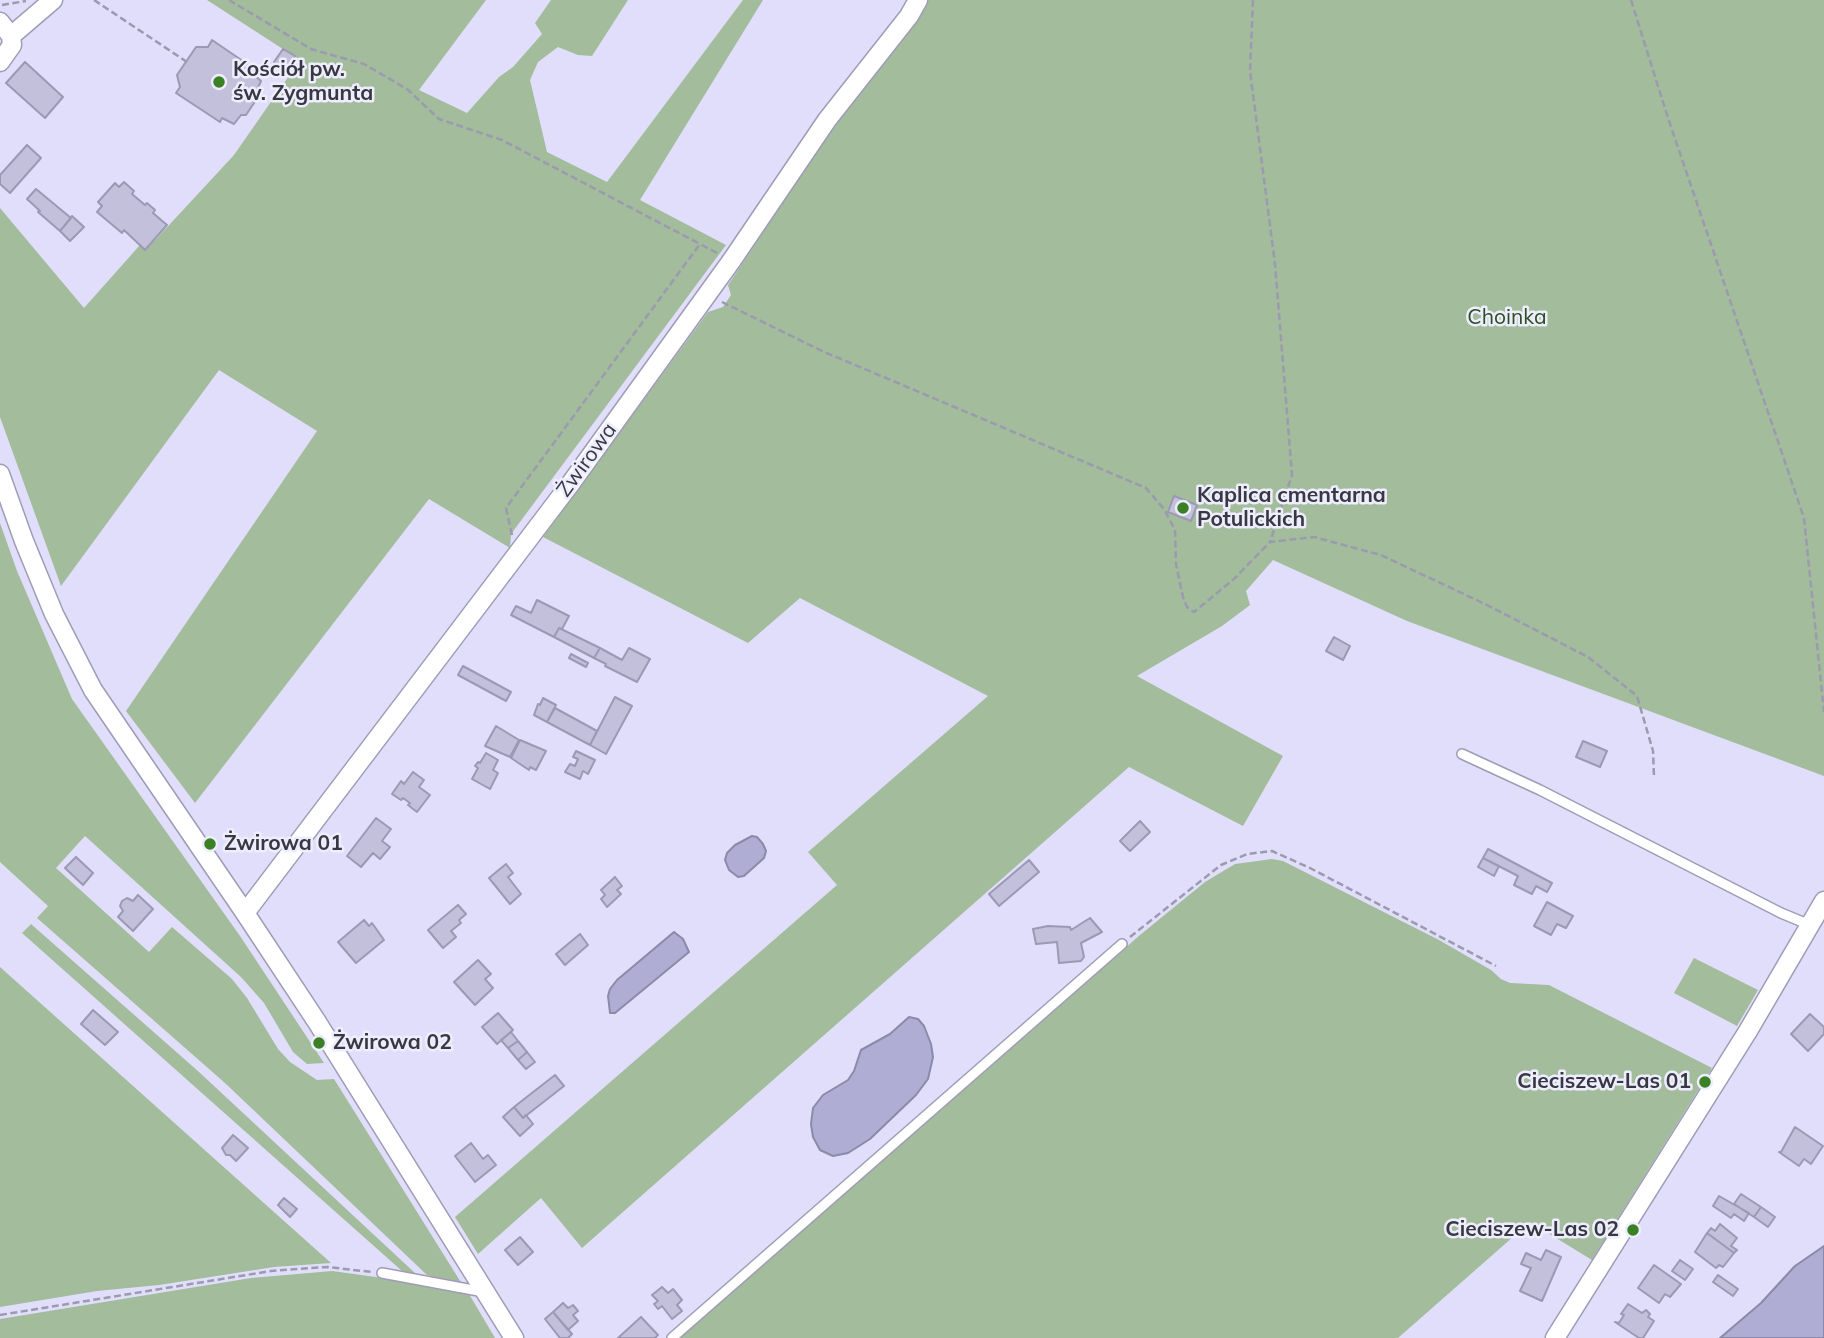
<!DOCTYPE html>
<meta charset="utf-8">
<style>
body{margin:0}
canvas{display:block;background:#e0defa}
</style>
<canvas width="1824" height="1338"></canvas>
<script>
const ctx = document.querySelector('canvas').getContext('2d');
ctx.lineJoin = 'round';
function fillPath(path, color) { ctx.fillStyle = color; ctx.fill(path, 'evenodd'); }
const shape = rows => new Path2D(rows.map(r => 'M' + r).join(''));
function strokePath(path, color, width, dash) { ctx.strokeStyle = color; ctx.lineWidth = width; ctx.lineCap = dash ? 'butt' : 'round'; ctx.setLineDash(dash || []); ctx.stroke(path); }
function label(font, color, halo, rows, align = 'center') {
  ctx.font = font + ' Mulish,sans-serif'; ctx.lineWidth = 5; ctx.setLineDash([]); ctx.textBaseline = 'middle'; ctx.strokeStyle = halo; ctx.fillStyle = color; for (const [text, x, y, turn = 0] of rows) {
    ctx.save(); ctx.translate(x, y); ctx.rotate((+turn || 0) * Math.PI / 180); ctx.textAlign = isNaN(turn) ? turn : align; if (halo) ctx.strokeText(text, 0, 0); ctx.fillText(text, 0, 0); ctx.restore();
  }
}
const green = shape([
 [207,0,486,0,419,90,467,113,499,77,513,67,542,34,535,23,551,0,628,0,592,56,578,55,558,47,538,62,530,80,547,152,607,182,743,0,763,0,640,200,726,245,511,534,510,548,429,499,195,803,126,711,317,431,219,370,61,586,0,417,0,208,84,308,140,245,146,250,234,155,300,60],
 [927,0,1824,0,1824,776,1407,621,1273,560,1246,591,1250,605,1222,626,1137,676,1283,756,1243,826,1129,767,582,1248,541,1198,478,1254,455,1217,837,885,808,852,988,696,800,598,748,643,543,537,708,312,723,307,731,295,728,285,818,150],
 [0,523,17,571,72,699,240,936,324,1063,307,1064,293,1052,264,1003,241,977,85,836,56,868,149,952,172,927,232,979,247,998,278,1049,290,1062,317,1080,334,1079,462,1284,427,1275,225,1083,37,918,48,906,0,862],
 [1272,859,1283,861,1439,940,1491,970,1501,979,1510,983,1549,985,1712,1068,1592,1260,1530,1222,1398,1338,679,1338,1140,935,1205,882,1235,864],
 [31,924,199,1072,416,1274,402,1271,22,933],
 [1694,958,1758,990,1737,1026,1674,993],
 [0,967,331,1263,274,1267,159,1285,97,1291,0,1307],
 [332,1271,412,1282,469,1294,495,1338,0,1338,0,1319,251,1278]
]);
const water = shape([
 [752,836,757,837,763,844,766,851,764,858,744,876,738,877,729,870,725,860,727,853,735,845,752,836],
 [674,932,683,939,689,952,615,1013,610,1013,608,996,610,989,617,980,674,932],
 [909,1017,918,1019,924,1026,931,1044,933,1057,928,1079,916,1095,870,1139,848,1153,833,1156,820,1150,813,1137,811,1124,813,1108,823,1095,848,1080,854,1071,861,1050,890,1034,909,1017],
 [1824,1246,1824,1338,1720,1338,1761,1303,1795,1266,1824,1246]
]);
const building = shape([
 [212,40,256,70,253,74,261,81,256,92,258,97,246,115,241,115,234,124,222,118,220,122,176,93,180,87,177,75,196,47,208,47,212,40],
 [283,49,295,56,287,70,274,62,283,49],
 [25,62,63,97,45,118,6,83,25,62],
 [27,145,41,158,10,193,0,184,0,175,27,145],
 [124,182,134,191,132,194,145,205,147,203,155,210,153,213,167,225,145,250,124,230,122,233,97,212,102,206,98,202,115,183,119,187,124,182],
 [36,189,71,218,60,231,38,212,40,211,27,199,36,189],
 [72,216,84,227,70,241,60,231,72,216],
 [1174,496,1197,505,1191,521,1168,512,1174,496],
 [537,600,569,616,562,629,559,628,554,637,511,615,516,606,531,613,537,600],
 [559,628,600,648,594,658,554,637,559,628],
 [1334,637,1350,646,1343,660,1326,651,1334,637],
 [600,648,622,660,629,648,650,659,637,682,605,666,606,664,594,658,600,648],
 [571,654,588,663,586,667,569,658,571,654],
 [463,666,511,692,506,701,458,675,463,666],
 [615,697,632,706,606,754,590,745,615,697],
 [543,698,556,705,547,722,534,715,538,704,540,705,543,698],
 [555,708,597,731,590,745,547,722,555,708],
 [496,726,519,740,510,757,485,746,496,726],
 [520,740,546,751,536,770,530,767,529,770,511,758,520,740],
 [1583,741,1607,751,1600,767,1576,757,1583,741],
 [576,751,595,760,588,774,583,771,580,779,565,772,570,764,575,766,578,759,573,757,576,751],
 [486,753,498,760,493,770,498,773,490,789,472,779,478,768,475,766,478,762,480,763,486,753],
 [413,772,424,780,419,787,430,795,417,812,408,805,410,803,403,798,401,800,392,794,401,781,404,784,413,772],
 [376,818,391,829,382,841,390,847,380,859,373,853,361,867,347,856,376,818],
 [1140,821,1150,832,1130,851,1120,841,1140,821],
 [1488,849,1552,883,1547,892,1536,886,1532,894,1514,885,1518,876,1483,858,1488,849],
 [76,857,93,873,83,885,65,868,76,857],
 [1483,858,1499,866,1494,876,1478,867,1483,858],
 [1029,860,1039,872,999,906,989,894,1029,860],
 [506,864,513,873,508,877,521,894,510,904,489,878,506,864],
 [615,877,622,886,617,890,621,894,607,907,601,899,605,895,601,890,615,877],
 [138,895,153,909,133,931,118,917,123,911,120,906,122,901,127,898,133,901,138,895],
 [1547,902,1573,916,1566,928,1557,924,1551,935,1534,926,1547,902],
 [458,905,466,914,459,920,461,923,451,931,456,937,443,948,428,930,458,905],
 [1090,918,1102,932,1081,943,1084,957,1081,961,1059,963,1057,942,1036,944,1033,929,1048,926,1070,927,1071,930,1090,918],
 [364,920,369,926,372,923,384,940,356,963,338,942,364,920],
 [580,934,588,945,565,965,556,954,580,934],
 [478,960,491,974,485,979,493,988,475,1005,454,982,478,960],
 [93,1010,118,1032,105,1045,81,1024,93,1010],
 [498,1013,513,1030,497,1044,482,1027,498,1013],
 [1810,1014,1824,1027,1824,1034,1808,1051,1791,1034,1810,1014],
 [511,1032,518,1041,508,1048,501,1040,511,1032],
 [518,1041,527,1052,518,1060,508,1048,518,1041],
 [527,1052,535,1062,526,1069,518,1060,527,1052],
 [555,1075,564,1086,523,1118,514,1107,555,1075],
 [514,1107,523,1118,526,1115,533,1124,520,1136,503,1117,514,1107],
 [1795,1127,1823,1146,1811,1164,1804,1159,1799,1166,1779,1152,1781,1152,1795,1127],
 [233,1135,248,1148,236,1161,230,1155,226,1155,222,1148,233,1135],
 [471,1143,483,1159,488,1155,496,1165,475,1182,455,1156,471,1143],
 [1741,1194,1761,1207,1754,1217,1734,1204,1741,1194],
 [1719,1196,1749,1213,1744,1221,1734,1214,1731,1218,1713,1206,1719,1196],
 [284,1198,297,1209,290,1217,278,1205,284,1198],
 [1761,1207,1775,1217,1768,1227,1754,1217,1761,1207],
 [1720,1224,1737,1238,1731,1246,1737,1250,1734,1253,1707,1233,1711,1228,1715,1231,1720,1224],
 [1707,1233,1734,1253,1723,1267,1719,1265,1716,1268,1695,1252,1707,1233],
 [520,1237,533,1252,518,1265,505,1250,520,1237],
 [1546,1250,1561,1257,1542,1301,1520,1291,1531,1268,1521,1264,1526,1253,1541,1260,1546,1250],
 [1680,1260,1693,1269,1685,1280,1672,1271,1680,1260],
 [1654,1265,1681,1284,1670,1297,1665,1294,1659,1303,1638,1288,1654,1265],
 [1718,1275,1738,1289,1733,1296,1713,1282,1718,1275],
 [662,1287,668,1293,673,1289,682,1300,677,1305,682,1311,672,1319,662,1306,658,1309,654,1304,658,1301,652,1295,662,1287],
 [563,1303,568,1308,573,1305,578,1311,573,1315,578,1321,568,1330,553,1312,563,1303],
 [1628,1304,1642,1313,1646,1310,1650,1314,1648,1317,1654,1321,1643,1338,1639,1338,1615,1322,1619,1323,1624,1315,1621,1314,1628,1304],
 [553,1312,572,1334,568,1338,560,1338,545,1319,553,1312],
 [641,1317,658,1335,655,1338,618,1338,641,1317]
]);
const path = shape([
 [94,0,187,62],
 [229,0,311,49,364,64,407,89,439,119,502,140,700,244],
 [1253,0,1250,71,1275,264,1292,475,1270,542],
 [1631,0,1668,118,1804,518,1824,712],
 [2,5,26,1],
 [722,302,822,351,1146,488,1164,509,1175,530,1176,564,1183,597,1187,607,1194,612,1234,579,1270,542,1314,537,1381,555,1487,605,1588,657,1637,696,1653,751,1654,777],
 [512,535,506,508,700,244,717,253],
 [1130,937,1221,865,1247,854,1272,851,1310,868,1496,966],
 [0,1315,271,1271,327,1267,372,1272]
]);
const service = shape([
 [1462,754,1540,790,1781,913,1810,925],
 [382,1273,484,1292],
 [672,1338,1122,944]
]);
const minor = shape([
 [0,22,11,36],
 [11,36,53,0],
 [0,62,12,45,11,36],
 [0,474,24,541,54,614,93,690,245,913,317,1022,514,1338],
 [245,913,571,483,732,260,827,120,909,16,918,0],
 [1555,1338,1748,1031,1824,901]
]);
const markers = [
 [219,82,7,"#3a8025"],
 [1183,508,7,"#3a8025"],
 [210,844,7,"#3a8025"],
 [319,1043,7,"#3a8025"],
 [1705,1082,7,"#3a8025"],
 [1633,1230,7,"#3a8025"]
];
const poiNames = [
 ["Kościół pw.",233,70],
 ["św. Zygmunta",233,94],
 ["Kaplica cmentarna",1197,496],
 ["Potulickich",1197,520],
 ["Żwirowa 01",224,844],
 ["Żwirowa 02",333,1043],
 ["Cieciszew-Las 01",1691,1082,"right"],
 ["Cieciszew-Las 02",1619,1230,"right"]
];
const parkNames = [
 ["Choinka",1507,318]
];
const streetNames = [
 ["Żwirowa",587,460,-54]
];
fillPath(green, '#a2bc9c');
fillPath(water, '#afadd3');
strokePath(water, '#8b8aa8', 2);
fillPath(building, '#c2c0db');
strokePath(building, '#9b99b3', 2);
strokePath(service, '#9e9cb6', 12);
strokePath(minor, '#9e9cb6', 21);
strokePath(path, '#9b9aaf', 2.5, [7, 3.5]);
strokePath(service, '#fff', 9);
strokePath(minor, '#fff', 18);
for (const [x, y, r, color] of markers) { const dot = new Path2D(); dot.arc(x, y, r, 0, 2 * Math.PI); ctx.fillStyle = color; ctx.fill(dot); strokePath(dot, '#eeedfe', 2.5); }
label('bold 21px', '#383842', '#eeedfe', poiNames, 'left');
label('21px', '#2a4f21', '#eeedfe', parkNames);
label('21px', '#383842', '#eeedfe', streetNames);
</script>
